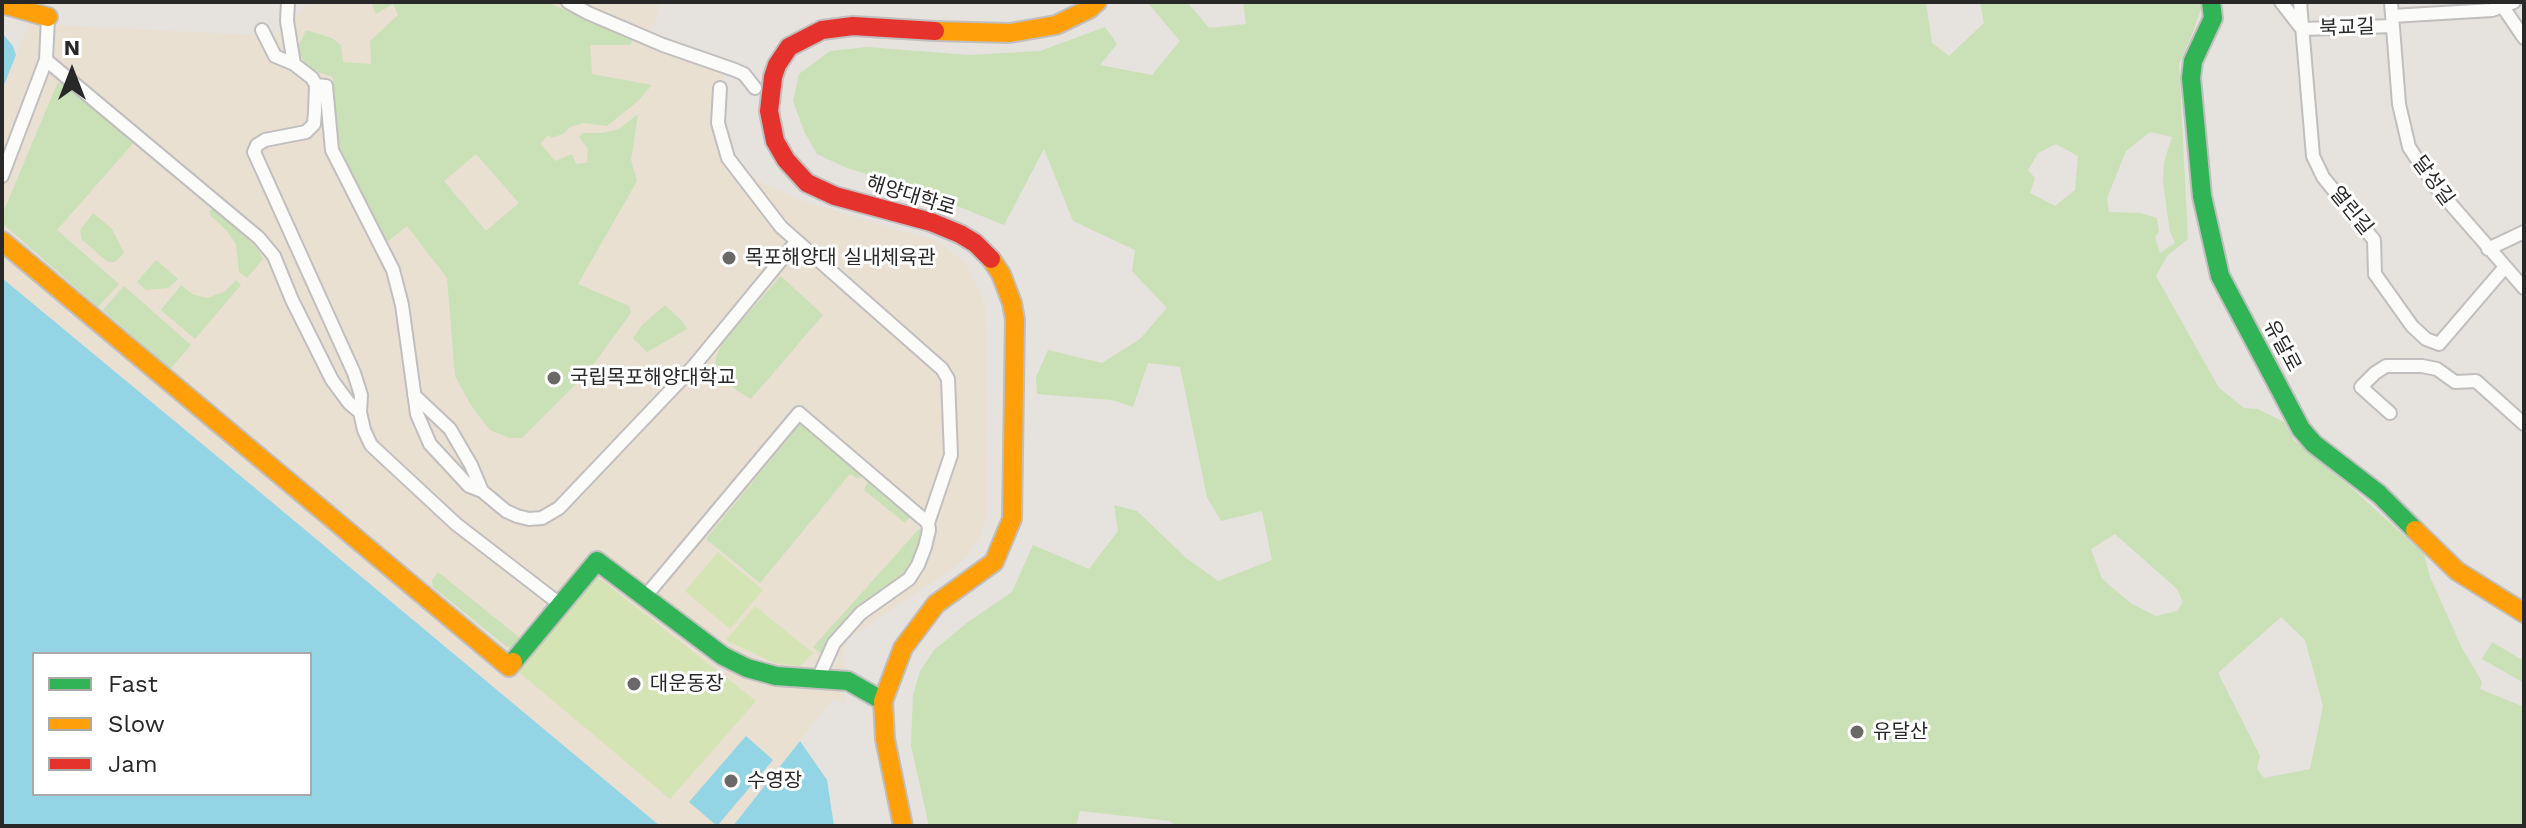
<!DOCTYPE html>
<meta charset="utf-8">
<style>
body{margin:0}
#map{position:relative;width:2526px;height:828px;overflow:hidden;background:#e6e2dd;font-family:"Work Sans",sans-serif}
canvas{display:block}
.frame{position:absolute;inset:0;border:4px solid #282828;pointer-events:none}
.legend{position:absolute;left:32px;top:652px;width:280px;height:144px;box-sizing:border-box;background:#fff;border:2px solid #a9a9a9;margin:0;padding:10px 14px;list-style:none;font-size:24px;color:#282828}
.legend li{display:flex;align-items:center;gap:16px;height:40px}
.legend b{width:40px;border:2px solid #a9a9a9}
.north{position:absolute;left:32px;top:32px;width:80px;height:80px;-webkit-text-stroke:6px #fff;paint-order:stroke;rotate:0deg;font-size:22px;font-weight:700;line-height:32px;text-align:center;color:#282828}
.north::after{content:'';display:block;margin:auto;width:28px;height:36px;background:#282828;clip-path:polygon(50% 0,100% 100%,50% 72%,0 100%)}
</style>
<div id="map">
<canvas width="2526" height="828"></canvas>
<div class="frame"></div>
<ul class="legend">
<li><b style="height:10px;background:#30b455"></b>Fast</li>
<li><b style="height:10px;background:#ff9f0a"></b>Slow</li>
<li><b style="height:10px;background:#e5322d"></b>Jam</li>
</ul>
<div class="north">N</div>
</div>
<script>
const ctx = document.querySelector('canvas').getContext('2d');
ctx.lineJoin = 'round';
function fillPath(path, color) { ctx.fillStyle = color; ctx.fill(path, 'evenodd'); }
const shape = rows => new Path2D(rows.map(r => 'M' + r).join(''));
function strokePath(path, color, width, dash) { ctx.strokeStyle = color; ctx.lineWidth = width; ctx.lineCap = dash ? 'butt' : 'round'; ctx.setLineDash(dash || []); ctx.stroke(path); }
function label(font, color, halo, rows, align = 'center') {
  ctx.font = font + ' "Work Sans","Noto Sans KR",sans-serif'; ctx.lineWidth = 6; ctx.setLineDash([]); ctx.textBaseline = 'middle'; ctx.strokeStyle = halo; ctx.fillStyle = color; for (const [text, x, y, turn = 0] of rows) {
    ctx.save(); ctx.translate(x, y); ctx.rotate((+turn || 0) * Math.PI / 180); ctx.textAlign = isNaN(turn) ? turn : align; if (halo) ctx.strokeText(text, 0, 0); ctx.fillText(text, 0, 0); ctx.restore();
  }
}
const education = shape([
 [310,2,658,2,658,17,650,32,650,44,724,69,722,135,744,171,765,184,800,200,937,241,967,265,986,307,987,515,980,535,967,556,956,566,848,639,843,650,845,703,832,700,733,826,660,826,2,278,2,90,30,21,51,25,254,35,282,32]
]);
const green = shape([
 [371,2,546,2,632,38,631,45,590,45,592,74,652,85,638,101,607,126,583,123,570,127,563,134,551,138,549,135,540,143,555,161,572,154,576,164,587,163,588,149,579,137,582,133,602,133,619,129,638,114,631,160,637,181,578,284,629,306,631,313,587,373,522,438,509,438,490,430,472,407,455,376,447,278,407,226,387,242,384,241,355,187,333,127,333,77,309,69,297,50,306,30,332,38,341,45,343,62,371,64,370,41,398,15,393,4,376,14],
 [476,154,519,203,486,231,444,181],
 [1147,2,1187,2,1209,28,1246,24,1243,2,1926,2,1932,43,1949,56,1984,23,1980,2,2200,2,2202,6,2193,32,2179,64,2188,239,2167,256,2156,276,2219,388,2244,408,2258,409,2284,422,2294,440,2355,491,2424,554,2430,577,2462,648,2482,682,2480,689,2524,707,2524,826,1175,826,1170,821,1080,811,1076,826,929,826,911,746,913,695,920,671,934,650,968,622,1012,592,1033,545,1089,569,1118,531,1114,505,1137,511,1185,557,1218,581,1272,560,1262,511,1221,521,1207,497,1180,367,1148,363,1133,407,1112,400,1037,394,1036,377,1048,350,1102,363,1140,339,1167,308,1132,271,1135,250,1073,221,1044,149,1004,225,918,190,847,168,817,154,804,131,793,101,799,74,830,51,867,47,969,55,1040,51,1105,27,1117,44,1100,65,1152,75,1180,41],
 [2150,132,2172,137,2164,162,2163,182,2170,232,2175,243,2160,253,2155,237,2159,232,2157,218,2140,213,2109,212,2107,198,2126,151],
 [2056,144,2078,156,2075,190,2055,206,2030,193,2035,178,2028,170,2038,153],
 [2115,534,2177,589,2183,602,2177,611,2156,616,2132,604,2102,579,2091,549],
 [2281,617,2305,640,2323,706,2310,769,2264,778,2257,769,2260,756,2218,673],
 [65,82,135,141,57,230,119,284,98,307,2,223,2,215,57,84],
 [213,208,257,248,263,259,247,278,239,272,236,244,226,230,211,216,209,211],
 [93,213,112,229,124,253,115,262,108,262,82,240,80,230],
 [156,260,178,279,168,288,146,290,137,282],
 [781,276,823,315,751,399,736,390,714,368,716,357,723,342],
 [236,280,241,285,195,339,161,310,181,285,192,294,207,298,224,292],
 [124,286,191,345,170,369,103,310],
 [665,305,683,322,687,329,647,352,633,338,642,325],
 [801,423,862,474,858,479,850,474,760,583,706,539],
 [868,481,872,481,912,514,905,523,864,490],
 [919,529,921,529,923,535,916,556,903,574,864,603,845,623,823,655,813,647],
 [438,572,520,638,512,648,507,647,433,587,432,580],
 [2492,642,2524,661,2524,683,2482,659]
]);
const pitch = shape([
 [718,552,763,590,730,629,685,591],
 [595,575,756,701,670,799,514,668],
 [755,606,813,653,800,666,774,663,726,640]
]);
const water = shape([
 [2,33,13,46,16,55,2,90],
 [2,278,207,448,660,826,2,826],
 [34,654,310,654,310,794,34,794],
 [746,736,773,760,717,826,689,802],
 [800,741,827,780,834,826,733,826]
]);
const street = shape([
 [288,2,287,21,294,64],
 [568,2,588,13,663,45,735,70,744,74,755,88],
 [2281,2,2302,29,2393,26],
 [2300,2,2313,156,2323,177,2374,240,2375,274,2412,326,2426,339,2439,344,2505,267],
 [2391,2,2399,104,2409,147,2434,185,2524,288],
 [2503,7,2524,38],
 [2392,16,2492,10,2514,2],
 [262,30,275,56,294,64,312,78,316,85,315,111,314,124,306,132,265,140,257,145,254,152,354,373,361,395,360,412,364,430,371,445,456,524,561,605],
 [46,60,259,238,274,256,292,300,332,380,349,403,360,412],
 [316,85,326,86,332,150,393,270,402,305,417,414,430,444,469,486,482,491,506,511,517,516,529,519,542,518,559,508,693,367,796,242],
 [720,88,718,123,728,158,781,227,942,369,948,379,951,455,928,523,929,530,925,547,918,565,909,579,861,613,834,643,817,681],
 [2,176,46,60,48,17],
 [2488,249,2524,232],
 [414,395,450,429,471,465,482,491],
 [2390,413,2361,387,2375,373,2386,366,2422,366,2437,369,2455,382,2476,381,2524,424],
 [644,598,799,413,928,523]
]);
const fast = shape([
 [2211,2,2213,18,2193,61,2191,78,2202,196,2220,276,2301,429,2314,444,2379,494,2415,530],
 [513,662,597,561,723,656,747,668,776,676,848,681,883,701]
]);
const slow = shape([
 [2,4,48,17],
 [935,31,1010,33,1056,25,1089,9,1097,2],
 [2,241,509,667,513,662],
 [2415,530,2457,571,2524,613],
 [903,826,885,739,883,701,903,648,936,604,994,562,1012,519,1015,320,1012,303,1001,274,991,259]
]);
const jam = shape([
 [935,31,853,26,822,30,789,47,777,65,773,77,769,111,775,141,786,160,807,183,835,196,931,222,960,234,975,243,991,259]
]);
const markers = [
 [729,258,8,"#6a6967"],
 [554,378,8,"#6a6967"],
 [634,684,8,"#6a6967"],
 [1857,732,8,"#6a6967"],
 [731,781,8,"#6a6967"]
];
const streetNames = [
 ["북교길",2347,28,-2],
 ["달성길",2433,181,54],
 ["해양대학로",911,196,17],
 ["열린길",2351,211,51],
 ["유달로",2282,346,62]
];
const poiNames = [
 ["목포해양대 실내체육관",745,258],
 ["국립목포해양대학교",570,378],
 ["대운동장",650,684],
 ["유달산",1873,732],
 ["수영장",747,781]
];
fillPath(education, '#e9e0d2');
fillPath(green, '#cae0b6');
fillPath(pitch, '#d5e4b4');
fillPath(water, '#93d4e5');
strokePath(street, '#c0bebe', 16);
strokePath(fast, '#c0bebe', 22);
strokePath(slow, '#c0bebe', 22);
strokePath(jam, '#c0bebe', 22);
strokePath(street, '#fbfbfa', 12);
strokePath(fast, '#30b455', 18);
strokePath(slow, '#ff9f0a', 18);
strokePath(jam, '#e5322d', 18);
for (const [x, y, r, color] of markers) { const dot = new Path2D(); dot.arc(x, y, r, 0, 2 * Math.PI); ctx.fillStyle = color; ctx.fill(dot); strokePath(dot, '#fff', 3); }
label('20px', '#282828', '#fff', streetNames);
label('20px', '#282828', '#fff', poiNames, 'left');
</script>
